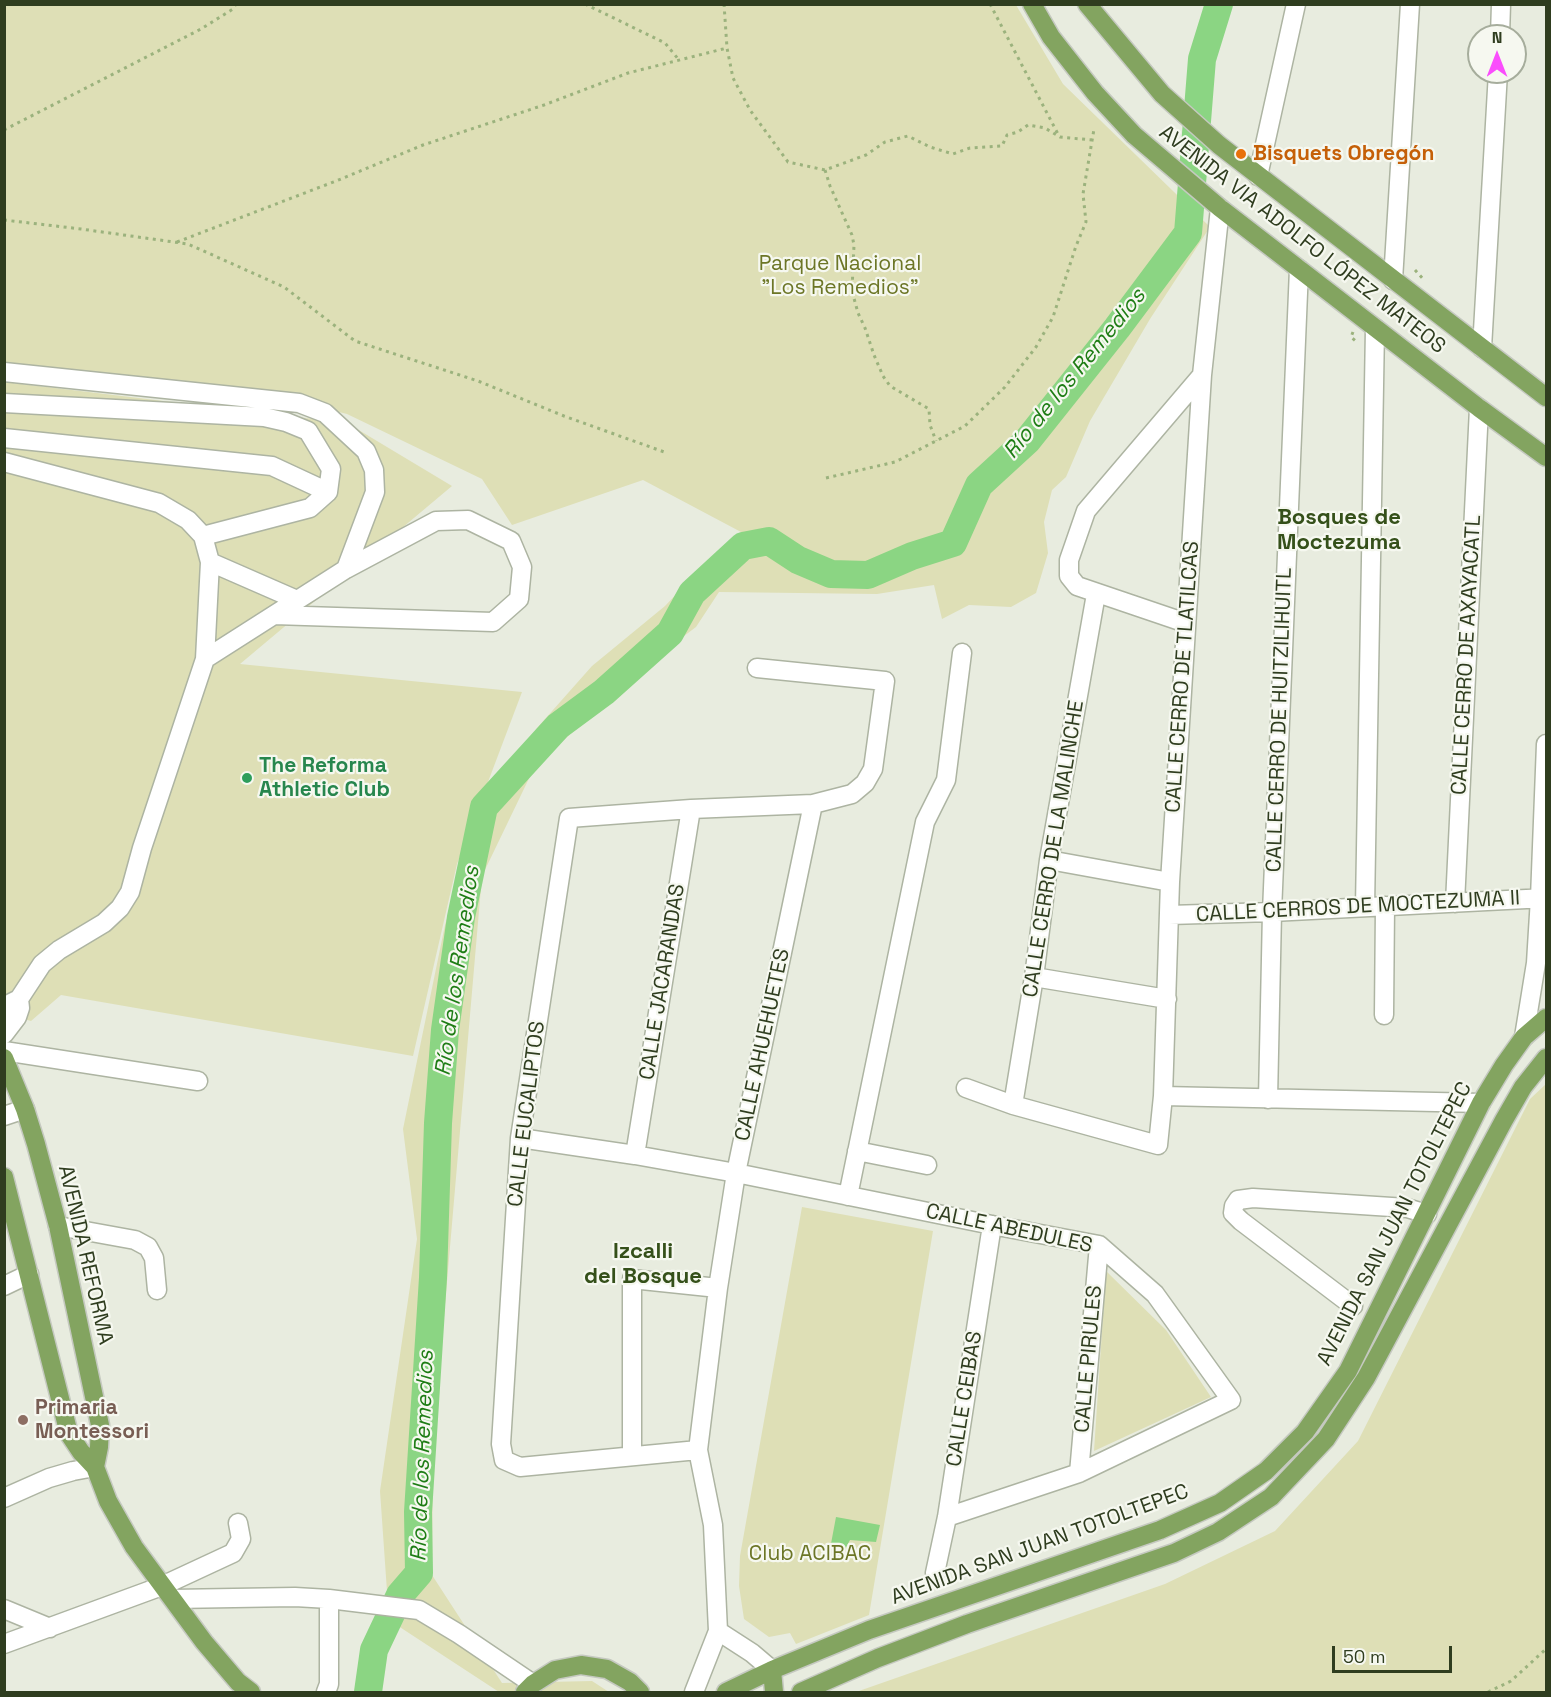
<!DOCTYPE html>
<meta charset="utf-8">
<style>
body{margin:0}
#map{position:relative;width:1551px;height:1697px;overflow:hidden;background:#e8ecdf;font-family:"Space Grotesk",sans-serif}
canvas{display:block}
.frame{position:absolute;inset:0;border:6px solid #2f3d1f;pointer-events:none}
.north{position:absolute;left:1467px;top:24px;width:60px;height:60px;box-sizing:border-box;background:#f6f8f0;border:2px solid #a6ad9c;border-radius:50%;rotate:0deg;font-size:16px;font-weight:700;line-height:24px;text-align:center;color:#2f3d1f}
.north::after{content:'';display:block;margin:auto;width:21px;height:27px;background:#fa4dfc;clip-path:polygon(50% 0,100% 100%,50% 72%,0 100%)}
.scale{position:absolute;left:1332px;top:1646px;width:120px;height:27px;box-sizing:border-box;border:3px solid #2f3d1f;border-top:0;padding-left:8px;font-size:18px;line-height:21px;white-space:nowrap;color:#2f3d1f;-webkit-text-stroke:4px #f6f8f0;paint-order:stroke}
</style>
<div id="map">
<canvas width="1551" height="1697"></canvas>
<div class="frame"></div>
<div class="north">N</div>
<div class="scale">50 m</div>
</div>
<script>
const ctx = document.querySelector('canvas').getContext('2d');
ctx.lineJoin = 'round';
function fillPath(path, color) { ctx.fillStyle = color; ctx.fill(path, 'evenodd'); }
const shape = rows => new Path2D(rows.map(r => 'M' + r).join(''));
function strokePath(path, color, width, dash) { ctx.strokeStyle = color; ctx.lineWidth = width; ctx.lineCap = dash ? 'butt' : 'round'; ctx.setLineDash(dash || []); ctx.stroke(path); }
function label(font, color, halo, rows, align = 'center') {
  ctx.font = font + ' "Space Grotesk",sans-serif'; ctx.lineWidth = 4.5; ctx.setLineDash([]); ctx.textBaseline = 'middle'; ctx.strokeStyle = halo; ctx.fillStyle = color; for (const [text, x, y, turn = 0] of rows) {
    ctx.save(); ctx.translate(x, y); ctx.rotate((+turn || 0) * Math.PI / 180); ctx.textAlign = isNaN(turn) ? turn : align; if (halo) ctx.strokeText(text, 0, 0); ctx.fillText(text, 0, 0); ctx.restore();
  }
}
const green = shape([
 [5,5,1016,5,1063,84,1210,227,1150,319,1090,421,1066,477,1052,490,1044,522,1048,553,1036,593,1011,607,969,605,942,619,934,585,877,594,719,592,696,627,644,666,618,691,535,766,482,876,433,1444,432,1575,502,1683,592,1681,609,1692,499,1692,389,1620,380,1491,417,1239,403,1129,445,925,485,794,537,728,592,666,665,606,703,566,758,541,643,480,512,525,482,479,347,414,252,390,5,370],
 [5,382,347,423,452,486,240,664,522,692,457,864,413,1056,61,995,31,1021,17,1017,5,1010],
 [1546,1084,1546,1692,856,1692,1165,1584,1275,1531,1358,1441,1530,1099],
 [802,1207,933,1231,869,1615,796,1644,790,1633,769,1637,744,1619,739,1586,740,1556],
 [1106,1271,1166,1330,1211,1397,1094,1451]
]);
const water = shape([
 [836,1517,880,1525,876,1542,850,1540,844,1551,830,1549]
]);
const river = shape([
 [368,1692,374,1650,400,1595,419,1573,418,1512,433,1278,438,1123,445,1030,461,917,484,807,558,726,604,692,670,633,692,593,743,546,769,541,798,560,831,574,868,575,912,556,953,543,979,485,1027,441,1117,328,1188,233,1202,59,1219,4]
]);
const path = shape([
 [585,4,665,43,679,60],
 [724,4,727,48,733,78,750,110,788,162,825,170,866,155,885,142,908,136,930,147,953,154,970,148,1002,146,1007,135,1018,132,1028,125,1045,128,1060,137,1092,140],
 [990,4,1059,136],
 [4,130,201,29,233,9,236,4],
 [825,170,830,186,852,235,854,245,852,291,858,313,865,328,874,355,883,376,890,386,929,409,930,425,936,441],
 [4,220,81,229,188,244,284,287,355,341,478,381,564,416,667,453],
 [177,242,336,181,423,145,544,105,628,73,727,48],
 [1415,270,1424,280],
 [1353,332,1351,337,1358,343],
 [826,478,895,462,965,426,1005,387,1036,347,1053,317,1076,246,1086,222,1083,194,1094,129],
 [1488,1692,1511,1681,1546,1649]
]);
const minor = shape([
 [1500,36,1501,4],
 [1258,176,1296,4],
 [1393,280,1410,4],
 [1482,348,1498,72],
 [4,372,299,403,325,413,366,451,374,470,375,492,346,569],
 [4,403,264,417,286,422,308,431,331,469,328,492,310,508,203,536],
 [4,438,272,466,328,492],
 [4,462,159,503,188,520,203,536,210,562,205,659],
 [210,562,297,600],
 [1186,623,1077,586,1069,576,1069,560,1086,511,1202,375],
 [1049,860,1170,882],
 [1455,903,1479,408],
 [1365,907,1375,328],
 [1169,915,1272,912,1546,898],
 [1034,977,1167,999],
 [4,1010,11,1003,19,999,42,964,59,950,104,923,120,908,130,892,142,848,205,659,346,569,436,521,468,520,511,541,522,567,519,599,493,622,274,615],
 [1384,1015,1385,906],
 [4,1034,17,1017,20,1008,19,999],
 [1524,1037,1536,963,1540,898,1546,744],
 [4,1051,198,1081],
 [966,1088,1013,1105,1158,1145,1163,1096,1170,882,1202,375,1220,208],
 [1163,1096,1481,1103],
 [1268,1099,1272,912,1299,269],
 [1013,1105,1034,977,1049,860,1096,594],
 [4,1116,25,1109],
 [520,1138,635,1155,736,1173,992,1225,1099,1245,1155,1294,1231,1400,1079,1473,947,1517],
 [857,1151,927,1165],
 [635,1155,691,809],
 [848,1196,925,822,946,780,962,653],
 [58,1226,135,1240,148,1247,154,1258,157,1290],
 [4,1286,29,1274],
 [1353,1306,1241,1221,1233,1213,1234,1206,1238,1200,1253,1198,1407,1208,1427,1214],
 [698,1450,520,1467,504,1460,501,1444,520,1138,569,818,691,809,813,804,852,794,865,783,873,769,885,681,757,668],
 [632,1456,632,1279,718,1288],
 [1079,1473,1099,1245],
 [4,1498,49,1478,73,1471,95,1467],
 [935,1573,947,1517,992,1225],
 [173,1599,295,1597,329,1599,419,1610,459,1634,533,1684],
 [4,1609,50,1628],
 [718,1631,752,1653,772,1670],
 [4,1644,162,1586,233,1553,241,1539,238,1523],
 [326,1692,329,1684,329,1599],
 [694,1692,718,1631,713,1525,698,1450,718,1288,736,1173,813,804]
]);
const major = shape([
 [1032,4,1051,37,1095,93,1134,135,1220,208,1479,408,1546,457],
 [1087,4,1162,94,1219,145,1546,397],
 [4,1058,25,1109,36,1144,58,1226,100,1425,99,1447,95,1467],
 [4,1177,69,1434,81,1452,95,1467,108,1501,134,1547,204,1642,238,1682,251,1692],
 [772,1670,774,1692],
 [525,1692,533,1684,555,1670,581,1665,607,1669,630,1682,640,1692],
 [726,1692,772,1670,869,1630,1160,1530,1220,1503,1266,1471,1305,1432,1348,1371,1481,1103,1504,1065,1524,1037,1546,1018],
 [801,1692,878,1658,967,1624,1174,1553,1218,1532,1271,1497,1326,1439,1366,1378,1504,1120,1523,1087,1546,1058]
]);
const markers = [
 [1241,154,6,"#e8710a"],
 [247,778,6,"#2e9e5b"],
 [23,1420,6,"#8d6e63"]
];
const foodNames = [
 ["Bisquets Obregón",1253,154]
];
const streetNames = [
 ["AVENIDA VIA ADOLFO LÓPEZ MATEOS",1302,240,38],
 ["CALLE CERRO DE AXAYACATL",1467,655,-87],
 ["CALLE CERRO DE TLATILCAS",1183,677,-86],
 ["CALLE CERRO DE HUITZILIHUITL",1280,720,-88],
 ["CALLE CERRO DE LA MALINCHE",1054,849,-81],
 ["CALLE CERROS DE MOCTEZUMA II",1358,907,-3],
 ["CALLE JACARANDAS",663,982,-81],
 ["CALLE AHUEHUETES",763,1045,-78],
 ["CALLE EUCALIPTOS",527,1114,-83],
 ["AVENIDA SAN JUAN TOTOLTEPEC",1395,1224,-63],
 ["CALLE ABEDULES",1009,1229,12],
 ["AVENIDA REFORMA",85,1255,77],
 ["CALLE PIRULES",1089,1359,-85],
 ["CALLE CEIBAS",965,1399,-81],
 ["AVENIDA SAN JUAN TOTOLTEPEC",1040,1545,-20]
];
const parkNames = [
 ["Parque Nacional",840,264],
 ["\"Los Remedios\"",840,288],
 ["Club ACIBAC",810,1554]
];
const leisureNames = [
 ["The Reforma",259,766],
 ["Athletic Club",259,790]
];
const educationNames = [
 ["Primaria",35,1408],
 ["Montessori",35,1432]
];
const waterNames = [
 ["Río de los Remedios",1075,374,-51],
 ["Río de los Remedios",458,971,-82],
 ["Río de los Remedios",423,1456,-88]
];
const neighbourhoodNames = [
 ["Bosques de",1339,518],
 ["Moctezuma",1339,543],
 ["Izcalli",643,1252],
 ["del Bosque",643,1277]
];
fillPath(green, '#dedfb6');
fillPath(water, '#8bd583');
strokePath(river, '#8bd583', 28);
strokePath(minor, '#adb4a2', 21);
strokePath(major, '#c5c9c0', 21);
strokePath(path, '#9bb27d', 3, [3, 4.5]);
strokePath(minor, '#fff', 18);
strokePath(major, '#83a460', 18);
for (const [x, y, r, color] of markers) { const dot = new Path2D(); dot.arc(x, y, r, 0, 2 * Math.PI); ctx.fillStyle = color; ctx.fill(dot); strokePath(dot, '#f6f8f0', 2); }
label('bold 21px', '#c56008', '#f6f8f0', foodNames, 'left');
label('21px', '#2f3d1f', '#f6f8f0', streetNames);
label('21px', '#6c7626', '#f6f8f0', parkNames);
label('bold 21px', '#27864d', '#f6f8f0', leisureNames, 'left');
label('bold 21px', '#785e54', '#f6f8f0', educationNames, 'left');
label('italic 22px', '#1e7d15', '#f6f8f0', waterNames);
label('bold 22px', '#35501a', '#f6f8f0', neighbourhoodNames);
</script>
